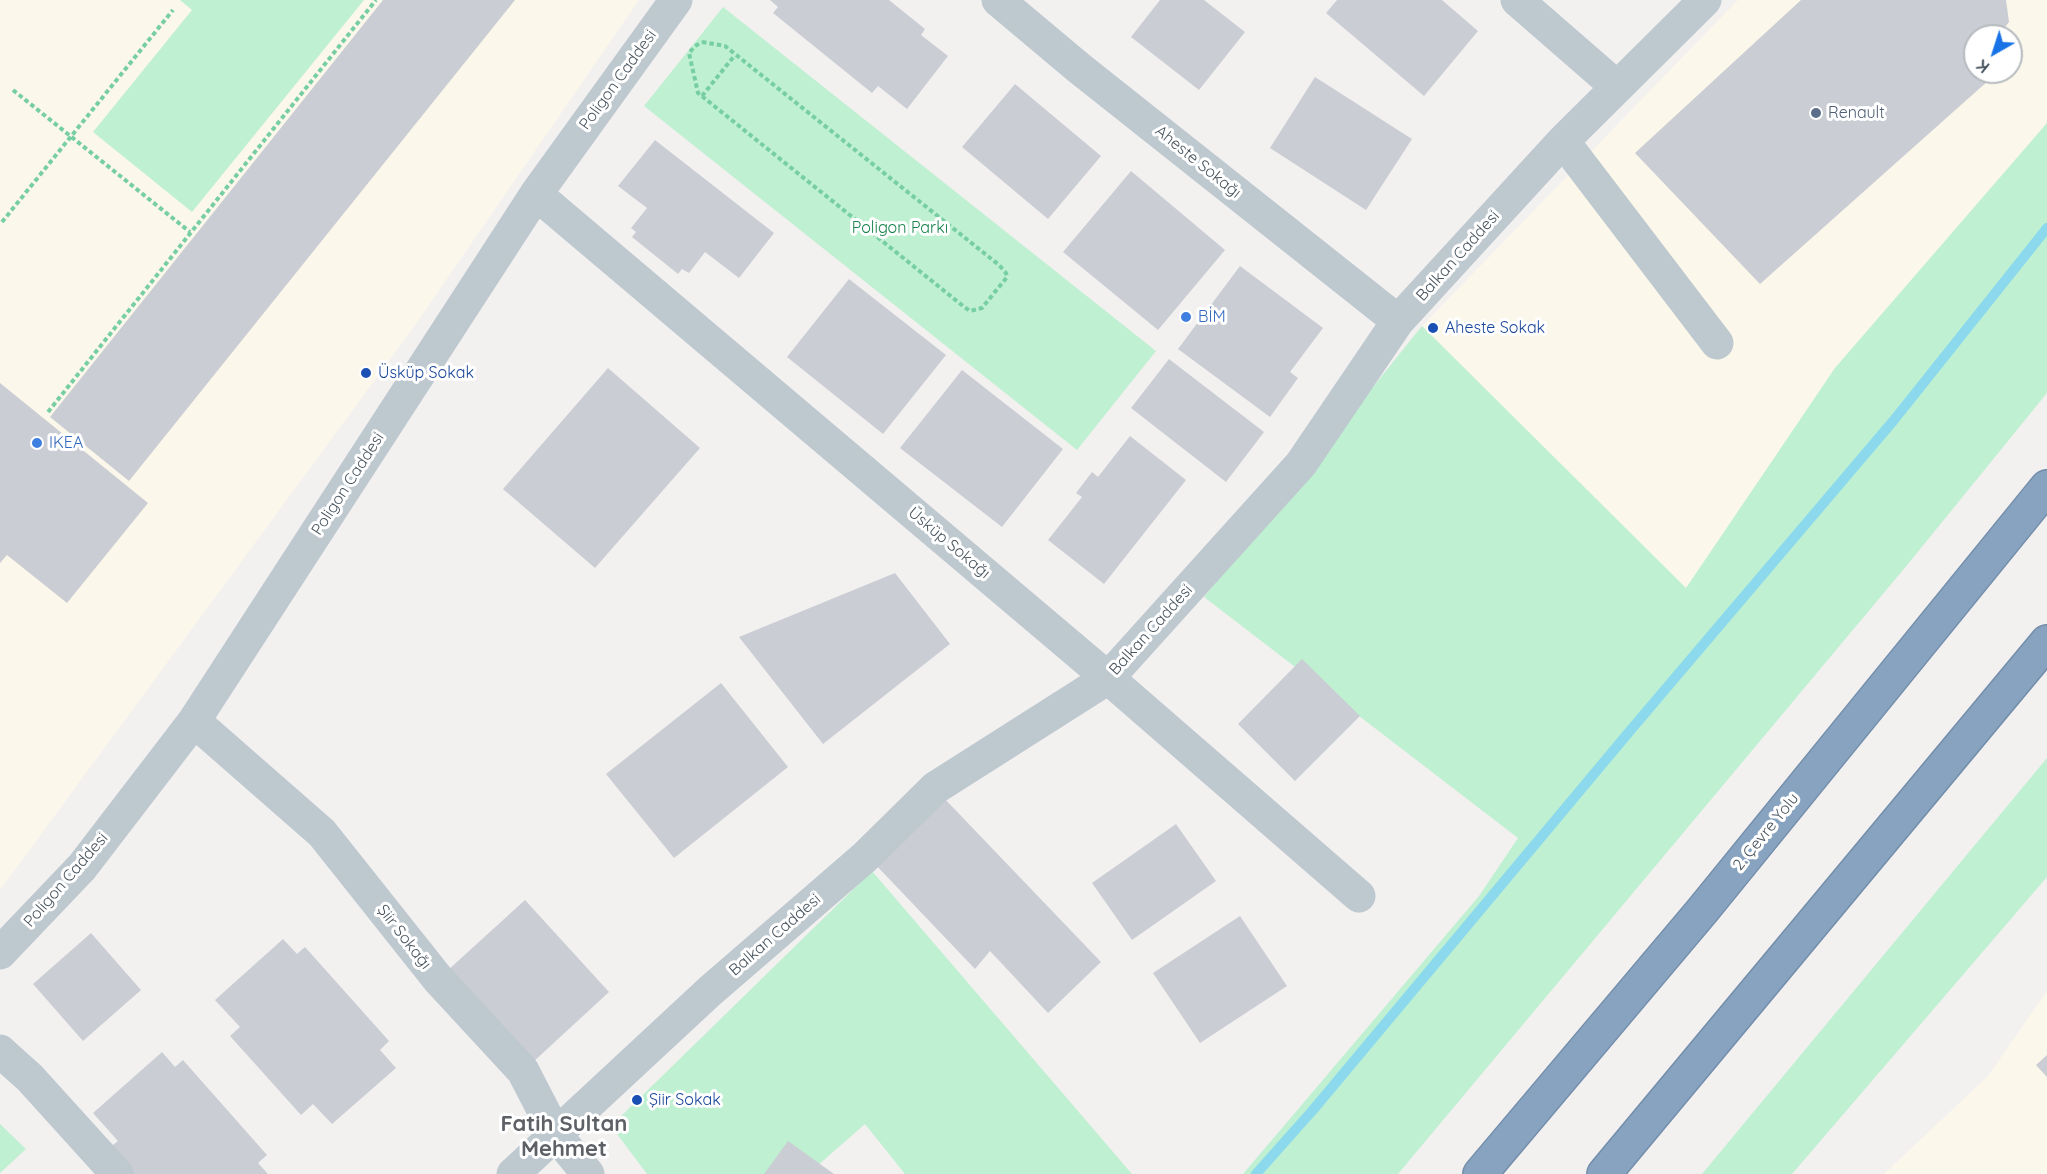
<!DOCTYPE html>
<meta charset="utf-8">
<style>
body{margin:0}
#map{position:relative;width:2047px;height:1174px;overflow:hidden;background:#f3f0f0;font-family:Quicksand,sans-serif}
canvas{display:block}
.north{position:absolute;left:1963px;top:24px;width:60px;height:60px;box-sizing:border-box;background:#fff;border:2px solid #b6bbbf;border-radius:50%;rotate:219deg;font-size:16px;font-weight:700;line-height:24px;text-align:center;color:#48545e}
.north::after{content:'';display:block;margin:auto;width:21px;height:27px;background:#1873e6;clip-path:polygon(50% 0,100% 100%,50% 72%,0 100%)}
</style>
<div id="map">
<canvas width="2047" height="1174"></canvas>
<div class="north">K</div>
</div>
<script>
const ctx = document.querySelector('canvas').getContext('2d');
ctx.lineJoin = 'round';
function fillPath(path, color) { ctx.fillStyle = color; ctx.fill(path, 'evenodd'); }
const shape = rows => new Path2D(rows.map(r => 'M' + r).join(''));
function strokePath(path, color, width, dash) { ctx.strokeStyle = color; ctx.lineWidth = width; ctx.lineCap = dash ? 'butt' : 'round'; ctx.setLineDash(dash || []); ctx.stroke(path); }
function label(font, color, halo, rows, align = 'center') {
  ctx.font = font + ' Quicksand,sans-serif'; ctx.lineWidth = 6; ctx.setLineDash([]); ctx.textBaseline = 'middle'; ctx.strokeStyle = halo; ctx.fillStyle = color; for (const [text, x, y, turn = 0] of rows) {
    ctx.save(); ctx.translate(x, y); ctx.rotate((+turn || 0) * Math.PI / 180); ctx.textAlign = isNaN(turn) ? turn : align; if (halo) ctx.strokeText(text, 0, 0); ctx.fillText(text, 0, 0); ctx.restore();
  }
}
const commercial = shape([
 [0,0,639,0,413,328,0,890],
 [1738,0,2047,0,2047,123,1835,368,1686,589,1422,326],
 [1975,36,2011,36,2011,72,1975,72],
 [2047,991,2047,1174,1884,1174,1988,1076]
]);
const green = shape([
 [180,0,364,0,192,212,93,132,192,10],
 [723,7,1156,351,1077,450,644,106],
 [2047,123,2047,393,1908,564,1398,1174,1243,1174,1479,896,1518,838,1204,597,1422,326,1686,588,1835,368],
 [2047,758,2047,877,1792,1174,1702,1174],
 [872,871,1132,1174,905,1174,865,1124,808,1174,647,1174,611,1126],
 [0,1124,26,1149,0,1173]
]);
const stream = shape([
 [1256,1174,1313,1110,1629,732,1894,420,2047,228]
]);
const building = shape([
 [383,0,515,0,129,481,50,417],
 [770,0,889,0,925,29,921,35,948,56,907,109,878,86,872,93,773,13,778,7],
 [1160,0,1204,0,1245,32,1199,90,1131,37],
 [1337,0,1442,0,1478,31,1424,96,1326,13],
 [1801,0,2006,0,2009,22,1998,36,1975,36,1975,72,1998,72,1760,284,1635,153],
 [1315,77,1412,139,1366,210,1270,148],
 [1015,84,1101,156,1048,219,962,147],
 [655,140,774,233,739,278,705,252,689,273,682,269,678,274,632,237,636,232,631,228,647,208,618,186],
 [1131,171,1225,250,1158,330,1063,252],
 [1240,266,1323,328,1290,372,1298,378,1270,417,1178,349],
 [849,279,946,355,883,434,787,357],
 [1169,359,1264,432,1226,482,1131,408],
 [608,368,700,448,595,568,503,489],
 [962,370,1063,449,1002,527,900,448],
 [0,383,148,503,67,603,7,555,0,563],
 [1130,436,1186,480,1104,584,1048,540,1082,497,1076,493,1092,472,1098,477],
 [895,573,950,644,823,744,739,637],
 [1302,659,1360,716,1295,781,1238,724],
 [721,683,788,767,674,858,606,774],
 [942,796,1101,962,1048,1013,990,951,975,969,873,862],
 [1176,824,1216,881,1132,940,1092,883],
 [525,900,609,992,532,1063,447,971],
 [1240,916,1287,986,1200,1043,1153,973],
 [91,933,141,990,83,1041,33,984],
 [283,939,297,954,305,947,389,1041,380,1050,396,1068,332,1124,313,1104,301,1115,230,1036,240,1027,215,1000],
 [162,1052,175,1067,183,1060,267,1155,258,1163,268,1174,130,1174,108,1149,118,1141,93,1113],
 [2047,1055,2047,1077,2036,1065],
 [788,1141,834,1174,764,1174]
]);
const path = shape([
 [702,42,725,46,999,265,1006,273,1007,277,982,308,970,311,963,306,698,93,689,53,695,46,702,42],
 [13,90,190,232],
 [702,96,735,55],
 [2,222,173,10],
 [48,412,376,0]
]);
const minor = shape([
 [998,0,1079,68,1398,321],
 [1517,0,1617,87],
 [1563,141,1717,343],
 [536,194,1108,678,1359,896],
 [194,721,322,833,438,979,523,1071,556,1135,588,1174],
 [0,953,82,867,194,721,536,194,676,0],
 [0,1051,30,1078,117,1174],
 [513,1174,710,991,865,857,935,788,1108,678,1301,464,1398,321,1563,141,1705,0]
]);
const highway = shape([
 [1480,1174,1702,911,2047,487],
 [1604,1174,2047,642]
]);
const markers = [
 [1816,113,6,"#5c6f8a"],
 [1186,317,6,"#3f7fe0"],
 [1433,328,6,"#1a4fb4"],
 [366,373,6,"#1a4fb4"],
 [37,443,6,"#3f7fe0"],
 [637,1100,6,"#1a4fb4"]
];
const streetNames = [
 ["Poligon Caddesi",618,80,-54],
 ["Aheste Sokağı",1198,162,39],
 ["Balkan Caddesi",1458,256,-48],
 ["Poligon Caddesi",348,484,-57],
 ["Üsküp Sokağı",949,543,40],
 ["Balkan Caddesi",1151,630,-48],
 ["2. Çevre Yolu",1766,832,-51],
 ["Poligon Caddesi",66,880,-49],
 ["Balkan Caddesi",775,935,-41],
 ["Şiir Sokağı",404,937,52]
];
const serviceNames = [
 ["Renault",1828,113]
];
const parkNames = [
 ["Poligon Parkı",900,228]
];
const shopNames = [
 ["BİM",1198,317],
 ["IKEA",49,443]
];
const transitNames = [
 ["Aheste Sokak",1445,328],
 ["Üsküp Sokak",378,373],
 ["Şiir Sokak",649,1100]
];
const districtNames = [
 ["Fatih Sultan",564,1124],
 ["Mehmet",564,1149]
];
fillPath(commercial, '#fcf7eb');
fillPath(green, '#bff0d2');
strokePath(stream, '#8cd9ed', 10);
fillPath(building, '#cacdd3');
strokePath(highway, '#738eab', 36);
strokePath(path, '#77cea3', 4, [4.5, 3]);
strokePath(minor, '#bec8cf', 33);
strokePath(highway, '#88a3bf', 33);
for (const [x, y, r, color] of markers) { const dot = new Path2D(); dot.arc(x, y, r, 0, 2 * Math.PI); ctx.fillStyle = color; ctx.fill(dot); strokePath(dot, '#fff', 2); }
label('16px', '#48545e', '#fff', streetNames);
label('16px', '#4e5e75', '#fff', serviceNames, 'left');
label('16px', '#17824c', '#fff', parkNames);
label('16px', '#366cbe', '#fff', shopNames, 'left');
label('16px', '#164399', '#fff', transitNames, 'left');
label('bold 22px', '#5d6166', '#fff', districtNames);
</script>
